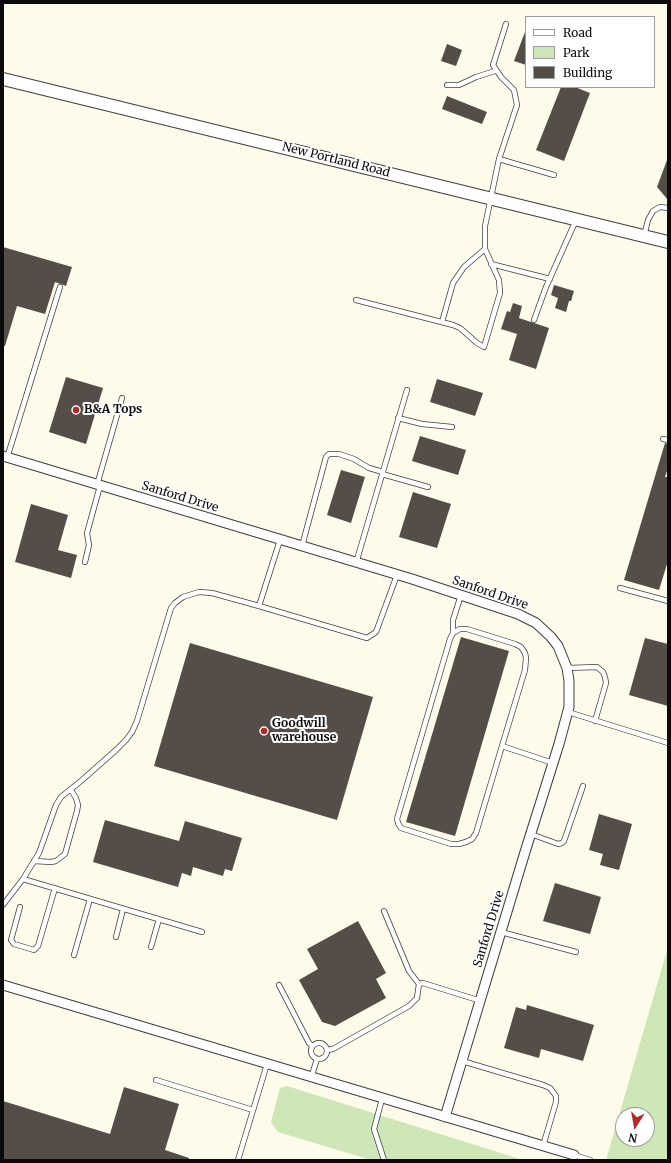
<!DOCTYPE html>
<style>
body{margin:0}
#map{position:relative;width:671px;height:1163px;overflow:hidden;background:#fefbea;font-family:Merriweather,serif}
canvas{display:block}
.frame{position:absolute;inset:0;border:4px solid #0b0b0b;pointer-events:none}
.legend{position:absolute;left:525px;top:16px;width:130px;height:72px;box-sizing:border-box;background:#fff;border:1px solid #9d9d9d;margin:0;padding:5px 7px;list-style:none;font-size:12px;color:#0b0b0b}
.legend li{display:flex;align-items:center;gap:8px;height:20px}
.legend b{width:20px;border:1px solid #9d9d9d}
.north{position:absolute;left:615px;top:1107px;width:40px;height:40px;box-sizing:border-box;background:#fff;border:1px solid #9d9d9d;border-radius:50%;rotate:191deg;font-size:11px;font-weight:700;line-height:16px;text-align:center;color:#0b0b0b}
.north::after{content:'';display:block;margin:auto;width:14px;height:18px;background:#b6292a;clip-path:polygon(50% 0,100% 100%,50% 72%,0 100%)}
</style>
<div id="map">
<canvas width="671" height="1163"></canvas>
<div class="frame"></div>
<ul class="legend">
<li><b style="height:5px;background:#fff"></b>Road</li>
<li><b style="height:11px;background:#cde7b6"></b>Park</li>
<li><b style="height:11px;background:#544d48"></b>Building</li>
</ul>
<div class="north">N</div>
</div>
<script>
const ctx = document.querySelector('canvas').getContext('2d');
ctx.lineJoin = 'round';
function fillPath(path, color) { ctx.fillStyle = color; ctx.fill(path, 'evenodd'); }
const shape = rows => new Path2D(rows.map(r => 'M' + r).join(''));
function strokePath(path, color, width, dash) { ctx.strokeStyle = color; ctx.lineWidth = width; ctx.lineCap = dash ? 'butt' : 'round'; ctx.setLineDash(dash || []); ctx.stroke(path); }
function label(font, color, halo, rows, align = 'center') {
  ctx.font = font + ' Merriweather,serif'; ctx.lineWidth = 4; ctx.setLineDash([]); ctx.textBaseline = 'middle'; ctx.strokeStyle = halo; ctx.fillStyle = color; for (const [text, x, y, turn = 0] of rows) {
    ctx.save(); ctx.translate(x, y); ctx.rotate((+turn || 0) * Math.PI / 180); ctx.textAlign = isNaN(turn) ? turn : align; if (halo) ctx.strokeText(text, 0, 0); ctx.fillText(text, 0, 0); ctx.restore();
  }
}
const green = shape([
 [668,947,668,1160,606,1160],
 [623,1115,647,1115,647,1139,623,1139],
 [287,1086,523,1160,371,1160,278,1132,271,1122,280,1088]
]);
const building = shape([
 [525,32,526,33,526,65,514,61],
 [447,44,462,50,456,66,441,61],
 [561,87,575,87,590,93,564,161,536,150],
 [447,96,487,112,482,124,442,109],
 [667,160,668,160,668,200,657,187],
 [3,247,72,267,66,286,55,282,45,314,17,306,5,346,3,346],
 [554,285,574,291,571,301,569,301,566,312,555,308,558,298,551,295],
 [513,303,522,306,519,318,549,328,536,369,509,360,517,334,501,329,507,311,510,312],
 [66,377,103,388,86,444,49,432],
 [437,379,483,393,475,416,430,402],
 [420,436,466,450,458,475,412,461],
 [665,443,668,444,668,468,665,477,668,477,668,561,659,590,624,580],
 [341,470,365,477,351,523,327,515],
 [413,492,451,504,437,548,399,537],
 [31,504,68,515,58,550,77,555,71,578,15,562],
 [461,637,509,651,455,836,406,822],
 [645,638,668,644,668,706,629,695],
 [190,643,373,697,337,820,154,766],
 [599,814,632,824,619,870,600,865,603,854,589,850],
 [105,820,179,841,185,821,242,838,232,871,225,869,223,876,193,867,191,876,182,873,178,887,93,862],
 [555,883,601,897,590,934,543,921],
 [358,921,386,973,376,979,386,998,335,1026,322,1022,299,980,318,969,307,949],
 [527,1005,594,1025,583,1061,541,1049,539,1058,504,1048,516,1007,526,1010],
 [124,1087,179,1104,165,1150,189,1158,189,1160,3,1160,3,1101,110,1134]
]);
const service = shape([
 [447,85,459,85,476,77,495,71],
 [499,159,554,175],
 [644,236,648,220,653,211,660,207,668,208],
 [491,264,550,279],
 [356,300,453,325,460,328,477,343,484,347,500,293,499,280,485,249,485,226,499,159,517,105,514,90,501,77,493,65,506,24],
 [534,320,546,287,576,220],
 [442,322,453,283,464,267,485,249],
 [398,418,422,424,452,427],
 [663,439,668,440],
 [7,458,60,287],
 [382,474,428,487],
 [97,485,122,398],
 [280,540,259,606,367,638,376,632,397,575],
 [302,546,326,457,329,454,339,454,354,459,369,468,383,472],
 [85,562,89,545,87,533,100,486],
 [356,563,407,390],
 [620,588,668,601],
 [453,633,453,620,461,595],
 [567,668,597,667,603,672,605,677,606,683,595,721],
 [568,712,668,743],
 [502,746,525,670,526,658,525,653,521,647,515,644,467,629,460,629,453,633,450,639,397,819,398,823,401,828,451,844,459,844,466,842,472,839,476,833,502,746,553,763],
 [531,834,558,844,562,843,564,841,583,786],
 [34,861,51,862,56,861,65,854,77,811,78,805,76,798,71,790],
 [23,879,202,932],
 [3,905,23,879,39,853,56,805,61,797,81,781,116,750,126,740,132,732,137,721,168,618,171,608,175,603,183,597,199,592,212,593,259,606],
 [20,907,11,940,14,944,34,950,38,946,55,888],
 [384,911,409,971,419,984],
 [501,932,576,952],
 [116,937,123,909],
 [151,947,159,919],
 [74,955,90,899],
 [279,985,309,1043,312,1046],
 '311 1051a8 8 0 1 1 16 0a8 8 0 1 1-16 0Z',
 [327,1050,333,1049,409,1006,417,998,419,984,423,983,481,1001],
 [462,1061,543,1085,550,1088,556,1096,556,1102,543,1146],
 [311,1078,317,1059],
 [156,1080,253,1110],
 [382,1099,374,1129,384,1160],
 [574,1155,590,1160],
 [238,1160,267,1064]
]);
const minor = shape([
 [3,456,412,579,518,614,536,623,551,637,558,646,567,668,569,681,569,707,559,744,525,852,445,1117],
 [3,985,574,1155]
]);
const tertiary = shape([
 [3,79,668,242]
]);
const markers = [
 [76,410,4,"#b6292a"],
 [264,731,4,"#b6292a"]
];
const streetNames = [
 ["New Portland Road",336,160,14],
 ["Sanford Drive",180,497,17],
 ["Sanford Drive",490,593,19],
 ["Sanford Drive",489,929,-73]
];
const poiNames = [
 ["B&A Tops",84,410],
 ["Goodwill",272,724],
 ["warehouse",272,738]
];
fillPath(green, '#cde7b6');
fillPath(building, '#544d48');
strokePath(service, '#3e3e3e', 6);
strokePath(minor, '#3e3e3e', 11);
strokePath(tertiary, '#3e3e3e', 14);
strokePath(service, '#fff', 4.5);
strokePath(minor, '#fff', 9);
strokePath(tertiary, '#fff', 12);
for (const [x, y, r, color] of markers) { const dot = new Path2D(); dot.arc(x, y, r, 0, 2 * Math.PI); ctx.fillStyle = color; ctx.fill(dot); strokePath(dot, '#fff', 1.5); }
label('12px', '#0b0b0b', '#fff', streetNames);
label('bold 12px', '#0b0b0b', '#fff', poiNames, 'left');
</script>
